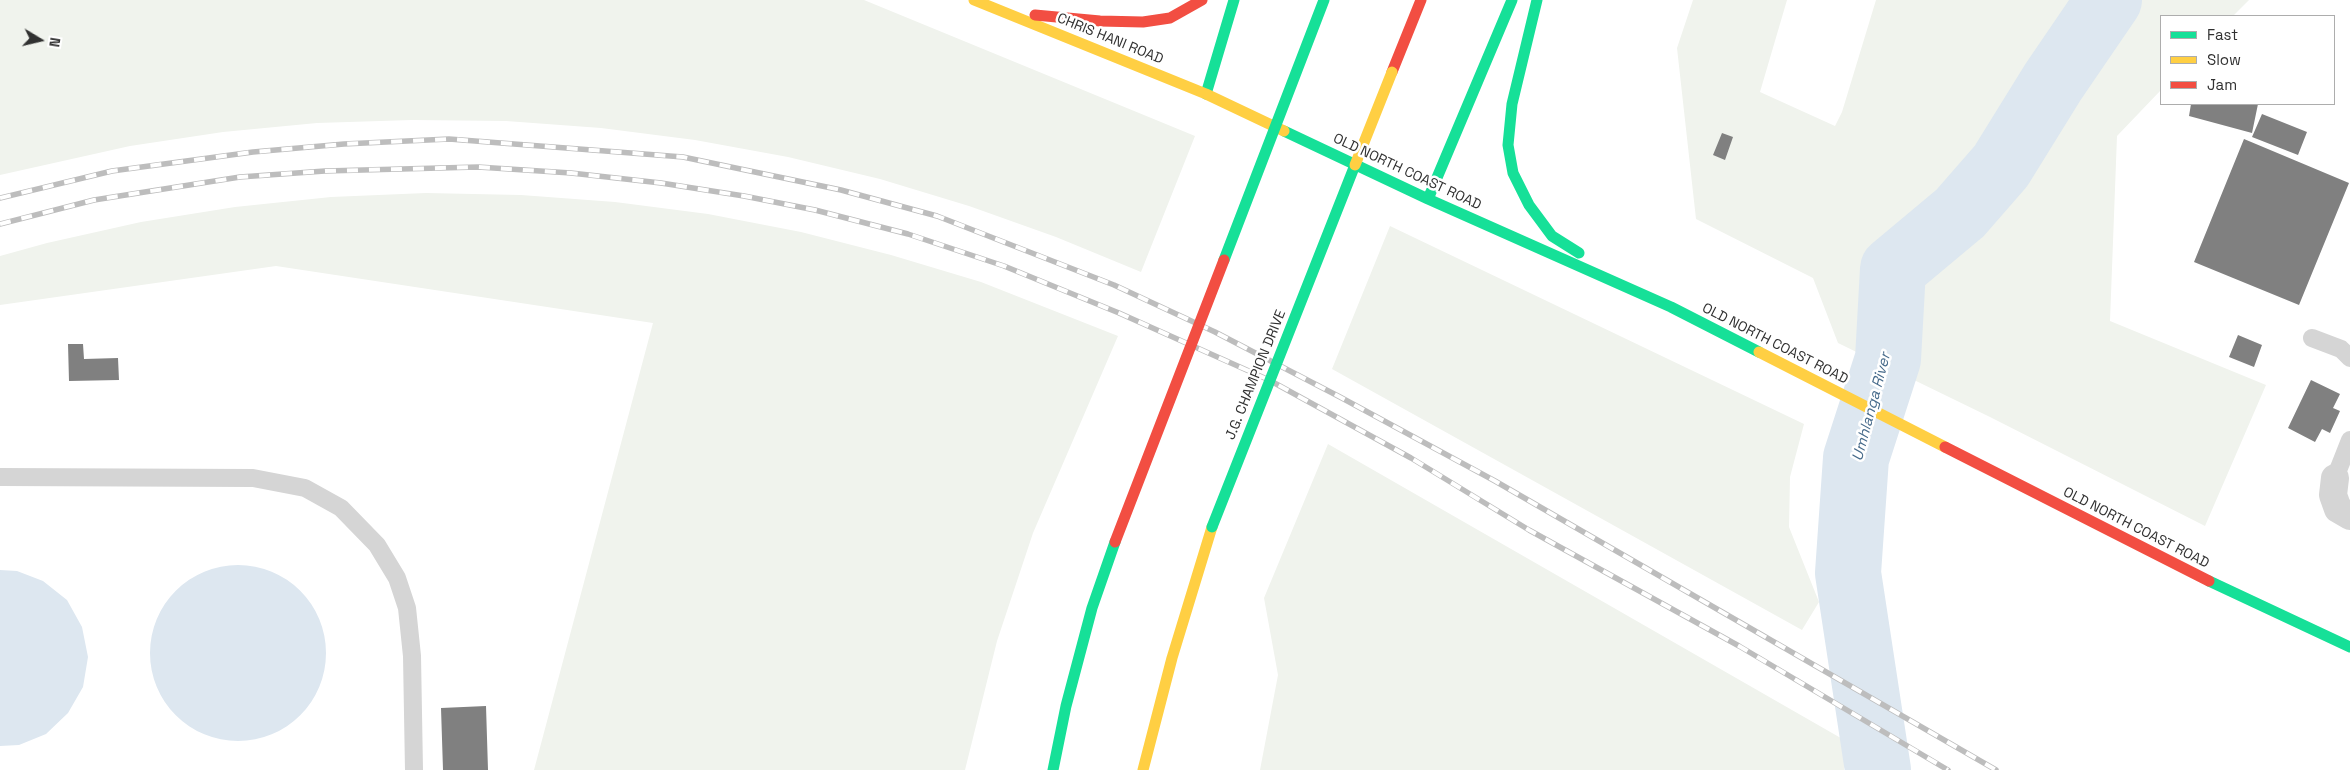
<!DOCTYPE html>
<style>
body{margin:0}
#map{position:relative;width:2350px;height:770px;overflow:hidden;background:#fff;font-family:"Space Grotesk",sans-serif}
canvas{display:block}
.legend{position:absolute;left:2160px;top:15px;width:175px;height:90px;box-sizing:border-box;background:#fff;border:1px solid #adadad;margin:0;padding:6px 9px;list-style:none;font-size:15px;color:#313131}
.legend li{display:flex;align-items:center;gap:10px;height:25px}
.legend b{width:25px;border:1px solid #adadad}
.north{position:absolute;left:15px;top:15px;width:50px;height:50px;-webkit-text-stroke:4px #fff;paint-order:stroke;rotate:99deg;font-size:14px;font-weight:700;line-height:20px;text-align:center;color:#313131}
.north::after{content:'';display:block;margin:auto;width:18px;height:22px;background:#313131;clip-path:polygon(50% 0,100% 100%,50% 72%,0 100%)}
</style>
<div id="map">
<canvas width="2350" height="770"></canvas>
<ul class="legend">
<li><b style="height:6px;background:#16e098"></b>Fast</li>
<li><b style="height:6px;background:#ffcf43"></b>Slow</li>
<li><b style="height:6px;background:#f24e42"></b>Jam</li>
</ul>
<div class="north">N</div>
</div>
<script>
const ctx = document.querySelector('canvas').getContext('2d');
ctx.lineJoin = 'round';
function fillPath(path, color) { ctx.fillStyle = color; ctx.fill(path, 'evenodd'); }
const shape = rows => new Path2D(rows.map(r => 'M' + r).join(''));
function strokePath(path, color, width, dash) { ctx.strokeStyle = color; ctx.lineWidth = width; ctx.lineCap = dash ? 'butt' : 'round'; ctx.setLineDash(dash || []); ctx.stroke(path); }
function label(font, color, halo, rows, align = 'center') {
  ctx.font = font + ' "Space Grotesk",sans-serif'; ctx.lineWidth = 5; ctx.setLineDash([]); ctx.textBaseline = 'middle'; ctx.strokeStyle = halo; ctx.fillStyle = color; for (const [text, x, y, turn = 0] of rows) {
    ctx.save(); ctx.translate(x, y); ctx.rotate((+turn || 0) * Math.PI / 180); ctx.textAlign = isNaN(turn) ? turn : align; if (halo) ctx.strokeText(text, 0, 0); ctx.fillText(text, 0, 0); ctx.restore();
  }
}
const green = shape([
 [0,0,864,0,1195,136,1141,272,1056,237,969,206,880,179,788,157,695,140,601,128,506,121,412,120,317,123,223,132,130,146,0,175],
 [1693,0,1787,0,1760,92,1835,126,1842,112,1876,0,2249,0,2233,16,2161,16,2161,90,2117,136,2110,321,2266,385,2205,526,1990,417,1838,343,1813,278,1696,219,1677,48],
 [426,193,521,195,615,202,708,214,801,232,891,255,981,282,1118,336,1033,533,997,641,965,770,534,770,653,323,276,266,0,305,0,256,47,243,141,222,235,207,331,197],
 [1390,226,1804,424,1790,477,1789,527,1819,602,1802,630,1332,369],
 [1328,444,1846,741,1844,770,1260,770,1278,675,1264,598]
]);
const water = shape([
 '150 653a88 88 0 1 1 176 0a88 88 0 1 1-176 0Z',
 [0,570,17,571,43,581,67,600,82,627,88,657,83,687,68,713,46,734,19,745,0,746]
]);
const river = shape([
 [1878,770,1848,573,1856,458,1888,359,1893,269,1960,213,2001,166,2053,82,2109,0]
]);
const building = shape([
 [2191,104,2258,104,2252,133,2189,116],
 [2262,114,2307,132,2298,155,2252,137],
 [1722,133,1733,137,1725,160,1713,155],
 [2244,139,2349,183,2299,305,2194,262],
 [2238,335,2262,345,2254,367,2229,357],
 [68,344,83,344,84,359,118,358,119,380,69,381],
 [2311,380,2340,394,2333,408,2340,411,2330,433,2322,429,2315,442,2288,428],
 [486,706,488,770,443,770,441,708]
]);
const lane = shape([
 [2312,338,2341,349,2350,358],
 [0,477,253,478,305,488,341,508,377,545,397,578,407,608,412,656,414,770],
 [2335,478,2350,440]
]);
const street = shape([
 [2335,478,2333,495,2338,509,2350,516]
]);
const fast = shape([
 [1537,0,1512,104,1508,145,1513,173,1529,205,1552,236,1579,253],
 [1206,94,1234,0],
 [1284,131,1428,199,1671,307,1759,352],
 [1428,199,1512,0],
 [2209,581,2350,647],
 [1053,770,1066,706,1092,608,1115,542]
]);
const slow = shape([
 [974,0,1206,94,1284,131],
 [1759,352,1945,447],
 [1143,770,1172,658,1212,527]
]);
const jam = shape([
 [1035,15,1100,21,1143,22,1170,18,1202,0],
 [1392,72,1421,0],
 [1945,447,2209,581]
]);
const rail = shape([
 [0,198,112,171,253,152,344,144,449,139,683,157,841,190,937,216,1114,285,1215,332,1340,397,1495,481,1996,770],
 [0,224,94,200,240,177,325,171,478,167,571,173,661,183,744,196,815,210,908,234,1004,266,1119,313,1269,380,1411,458,1529,530,1739,646,1948,770]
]);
const fastBridge = shape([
 [1224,260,1324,0],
 [1212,527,1355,165]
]);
const slowBridge = shape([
 [1355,165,1392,72]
]);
const jamBridge = shape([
 [1115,542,1224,260]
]);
const streetNames = [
 ["CHRIS HANI ROAD",1110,39,22],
 ["OLD NORTH COAST ROAD",1407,172,25],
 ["OLD NORTH COAST ROAD",1775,344,27],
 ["J.G. CHAMPION DRIVE",1256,375,-68],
 ["OLD NORTH COAST ROAD",2136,528,27]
];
const waterNames = [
 ["Umhlanga River",1872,407,-75]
];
fillPath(green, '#f0f3ed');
fillPath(water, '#dde7f0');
strokePath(river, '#dde7f0', 66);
fillPath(building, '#808080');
strokePath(lane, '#d5d5d5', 18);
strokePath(street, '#d5d5d5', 28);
strokePath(fast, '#16e098', 11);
strokePath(slow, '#ffcf43', 11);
strokePath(jam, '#f24e42', 11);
strokePath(rail, '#bdbdbd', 5.5);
strokePath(rail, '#fff', 4, [11]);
strokePath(fastBridge, '#16e098', 11);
strokePath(slowBridge, '#ffcf43', 11);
strokePath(jamBridge, '#f24e42', 11);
label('14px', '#313131', '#fff', streetNames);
label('italic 15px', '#476b8b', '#fff', waterNames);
</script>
